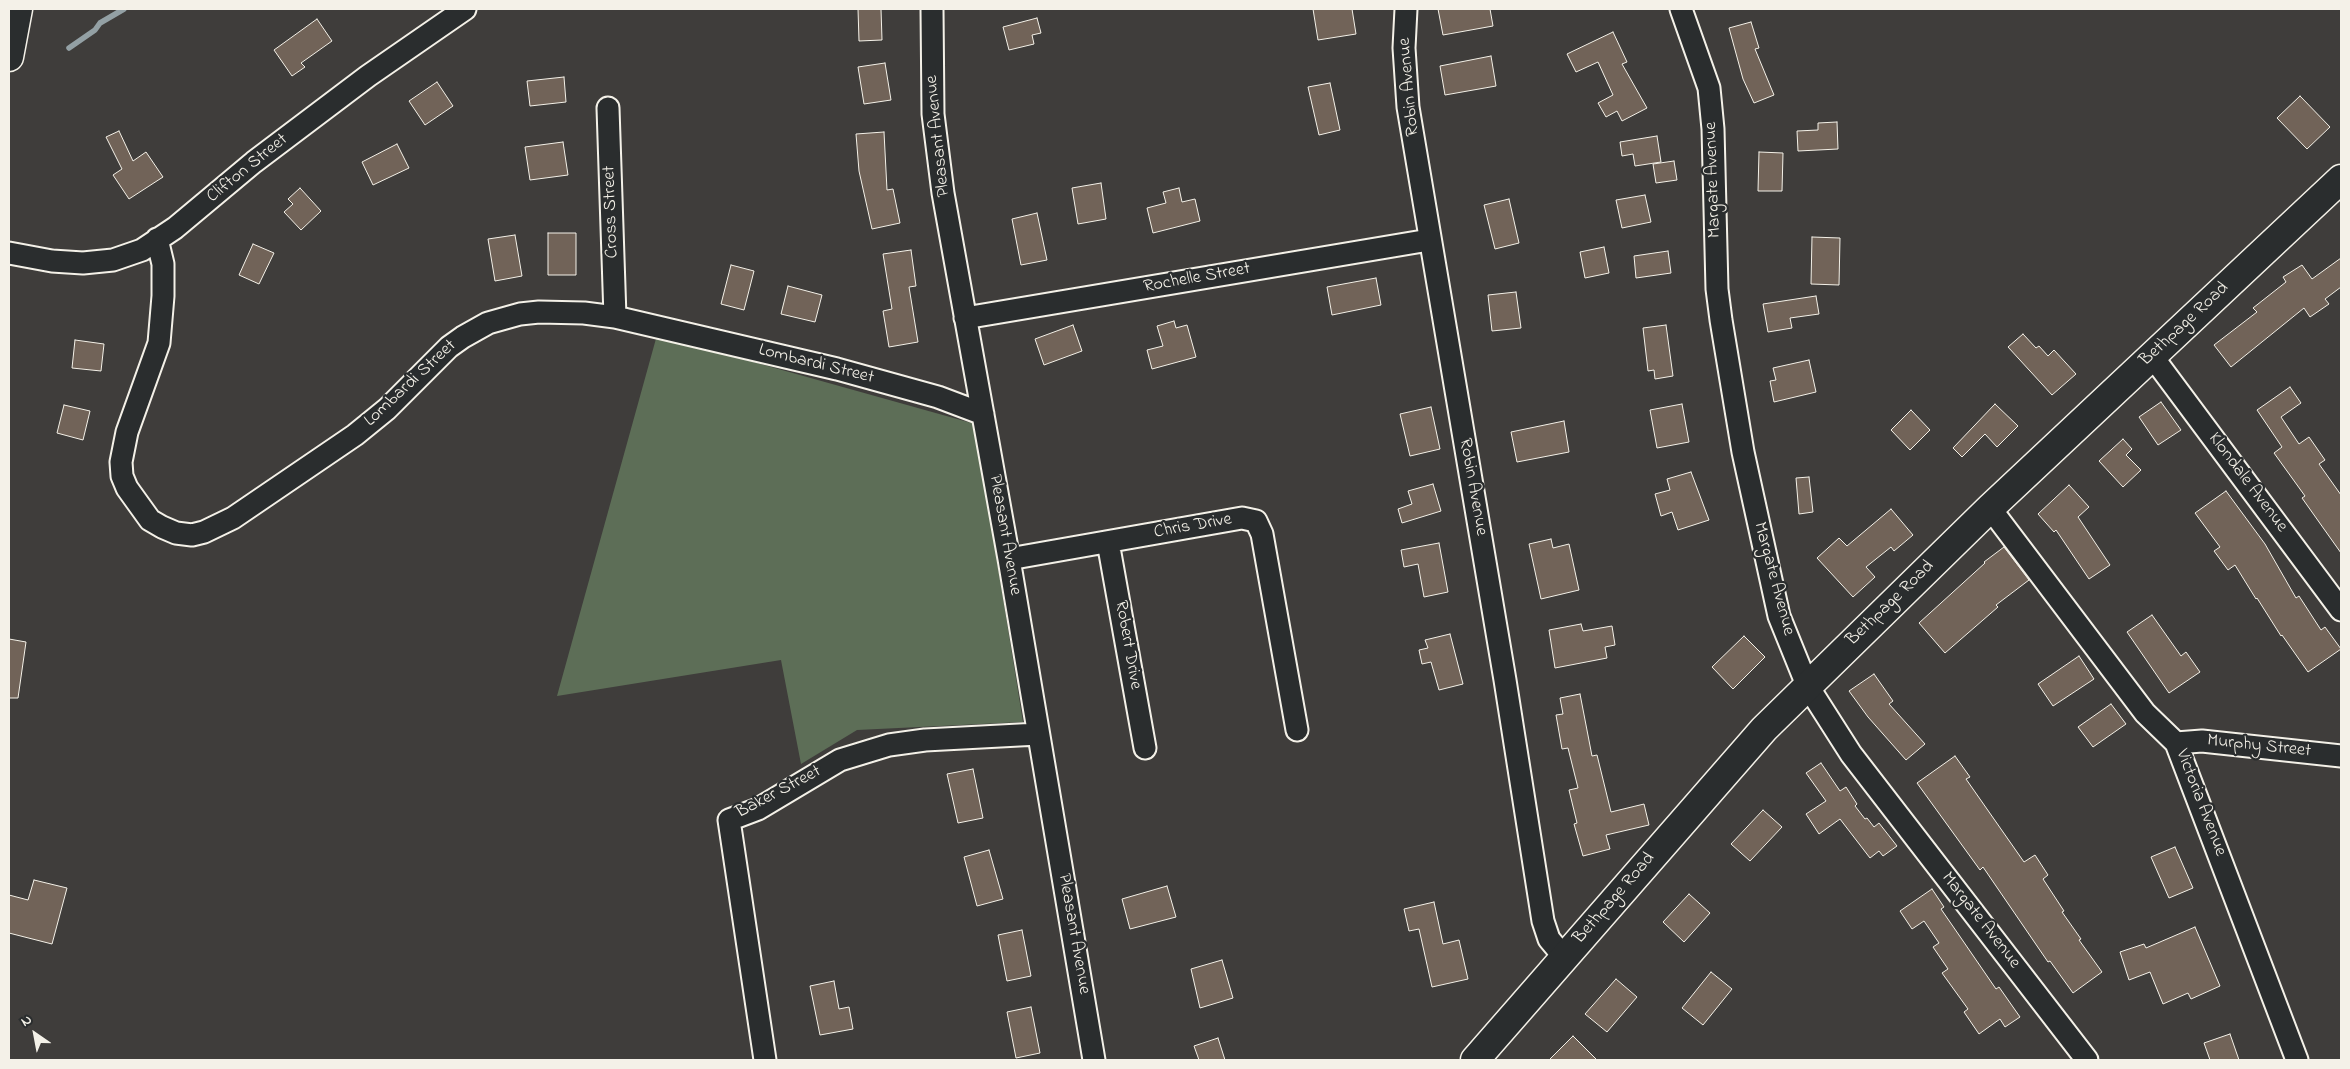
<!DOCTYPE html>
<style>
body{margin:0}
#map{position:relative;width:2350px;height:1069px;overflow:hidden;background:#3f3d3b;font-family:"Indie Flower",sans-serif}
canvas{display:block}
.frame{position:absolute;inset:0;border:10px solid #f4f1e8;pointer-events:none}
.north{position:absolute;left:10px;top:1009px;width:50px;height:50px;-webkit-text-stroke:4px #2a2d2e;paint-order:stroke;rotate:327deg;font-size:14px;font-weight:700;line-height:20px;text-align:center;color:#f4f1e8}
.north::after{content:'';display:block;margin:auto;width:18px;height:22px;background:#f4f1e8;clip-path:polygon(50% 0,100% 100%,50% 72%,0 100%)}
</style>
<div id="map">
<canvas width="2350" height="1069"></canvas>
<div class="frame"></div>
<div class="north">N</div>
</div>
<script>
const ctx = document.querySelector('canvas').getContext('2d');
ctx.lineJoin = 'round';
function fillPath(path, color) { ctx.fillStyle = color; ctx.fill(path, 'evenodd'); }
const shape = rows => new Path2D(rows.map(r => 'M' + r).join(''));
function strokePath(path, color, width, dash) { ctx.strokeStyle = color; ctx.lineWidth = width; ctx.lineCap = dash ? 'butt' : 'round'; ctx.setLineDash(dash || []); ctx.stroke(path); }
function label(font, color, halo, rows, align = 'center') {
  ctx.font = font + ' "Indie Flower",sans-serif'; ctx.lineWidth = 4.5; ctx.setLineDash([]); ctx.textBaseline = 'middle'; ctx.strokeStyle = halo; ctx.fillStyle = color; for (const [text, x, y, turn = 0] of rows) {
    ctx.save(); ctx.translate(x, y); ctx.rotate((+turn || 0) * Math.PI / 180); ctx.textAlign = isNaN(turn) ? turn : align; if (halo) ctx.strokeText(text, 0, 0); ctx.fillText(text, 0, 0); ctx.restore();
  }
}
const green = shape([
 [657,335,975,424,1023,722,857,730,801,764,781,660,557,696]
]);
const stream = shape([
 [69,48,95,30,100,23,124,9]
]);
const building = shape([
 [858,9,881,9,882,40,859,41,858,9],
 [1313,9,1352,9,1356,34,1318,40,1313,9],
 [1438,9,1490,9,1493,26,1443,35,1438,9],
 [1037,18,1041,33,1032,35,1034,44,1009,50,1003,27,1037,18],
 [317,19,332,41,301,63,305,67,292,76,274,50,317,19],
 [1751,22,1759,48,1755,49,1774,95,1754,103,1743,79,1729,28,1751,22],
 [1613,32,1627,62,1622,64,1647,108,1622,121,1617,111,1606,117,1598,103,1613,95,1598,62,1576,72,1567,54,1613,32],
 [1491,56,1496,86,1445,95,1440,66,1491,56],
 [885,63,891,100,864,104,858,67,885,63],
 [564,77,566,102,530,106,527,81,564,77],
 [437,82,453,106,425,125,409,101,437,82],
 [1330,83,1340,130,1319,135,1308,87,1330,83],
 [2300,96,2330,127,2307,149,2277,118,2300,96],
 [1837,122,1838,149,1798,151,1797,131,1818,130,1818,123,1837,122],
 [119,131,133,161,146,152,163,177,129,199,113,175,122,169,106,137,119,131],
 [884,132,887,190,893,189,900,223,872,229,859,171,856,134,884,132],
 [1657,136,1661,162,1635,166,1633,154,1622,156,1620,142,1657,136],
 [563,142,568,175,530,180,525,147,563,142],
 [397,144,409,168,373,185,362,162,397,144],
 [1759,152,1783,153,1782,191,1758,191,1759,152],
 [1674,161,1677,180,1656,183,1653,164,1674,161],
 [1101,183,1106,219,1078,224,1072,188,1101,183],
 [300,188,321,211,301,230,284,212,293,204,288,199,300,188],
 [1179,188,1182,202,1195,199,1200,221,1153,233,1147,208,1166,203,1163,192,1179,188],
 [1645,195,1651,222,1622,228,1616,200,1645,195],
 [1509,199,1519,243,1495,249,1484,205,1509,199],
 [1037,213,1047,260,1021,265,1012,219,1037,213],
 [548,233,576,233,576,275,548,275,548,233],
 [515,235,522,276,495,281,488,239,515,235],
 [1812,237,1840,238,1839,285,1811,284,1812,237],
 [253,244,274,253,259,284,239,275,253,244],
 [1604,247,1609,273,1585,278,1580,252,1604,247],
 [911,250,916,286,909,287,918,342,889,347,883,311,892,309,883,254,911,250],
 [1668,251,1671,273,1636,278,1634,256,1668,251],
 [2341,258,2341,287,2325,299,2329,304,2310,317,2304,308,2231,367,2214,345,2257,312,2253,308,2286,282,2283,277,2302,265,2312,279,2341,258],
 [731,265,754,271,744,310,721,304,731,265],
 [1376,278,1381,305,1332,315,1327,287,1376,278],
 [788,286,822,295,815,322,781,314,788,286],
 [1516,292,1521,328,1492,331,1488,295,1516,292],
 [1816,296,1819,314,1790,318,1792,328,1768,332,1763,304,1816,296],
 [1174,321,1176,328,1187,325,1196,357,1152,369,1147,350,1163,346,1157,326,1174,321],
 [1073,325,1082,351,1044,365,1035,339,1073,325],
 [1666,325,1673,376,1655,379,1654,370,1648,371,1643,328,1666,325],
 [2023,334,2036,348,2039,346,2048,356,2054,350,2076,374,2052,395,2008,347,2023,334],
 [75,340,104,344,101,371,72,368,75,340],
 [1809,360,1816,392,1774,402,1770,381,1776,380,1773,368,1809,360],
 [2290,387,2301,403,2281,417,2299,444,2309,437,2325,460,2319,464,2341,495,2341,553,2302,498,2305,496,2274,453,2282,447,2257,410,2290,387],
 [2161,402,2181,430,2158,445,2139,417,2161,402],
 [1682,404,1689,442,1657,448,1650,410,1682,404],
 [1995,404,2018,426,1997,447,1985,434,1962,457,1953,448,1995,404],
 [64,405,90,411,83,440,57,433,64,405],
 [1431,407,1440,449,1410,456,1400,414,1431,407],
 [1911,410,1930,430,1910,450,1891,430,1911,410],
 [1564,421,1569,452,1517,462,1511,432,1564,421],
 [2123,439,2132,449,2126,455,2141,470,2123,487,2099,461,2123,439],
 [1691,472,1709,520,1678,530,1672,512,1661,516,1655,494,1670,490,1667,479,1691,472],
 [1809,477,1813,512,1799,514,1796,478,1809,477],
 [1433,484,1441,511,1402,523,1398,509,1412,504,1408,491,1433,484],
 [2069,485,2089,507,2078,517,2110,565,2089,579,2056,530,2054,532,2038,514,2069,485],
 [2226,491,2265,544,2296,598,2299,596,2321,630,2325,627,2341,649,2308,672,2282,635,2281,636,2257,598,2256,599,2235,565,2228,570,2214,551,2220,547,2195,513,2226,491],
 [1891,509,1913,535,1894,551,1891,547,1866,567,1875,577,1853,597,1817,558,1839,538,1847,546,1891,509],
 [1551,539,1553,548,1569,544,1579,590,1541,599,1529,544,1551,539],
 [1439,543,1448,592,1424,597,1418,564,1404,567,1401,550,1439,543],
 [2004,547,2029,580,1996,605,1998,607,1945,653,1919,623,1985,563,1984,562,2004,547],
 [2152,615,2181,656,2186,652,2200,672,2169,693,2127,632,2152,615],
 [1581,624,1583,631,1612,626,1615,645,1605,647,1607,658,1555,668,1549,630,1581,624],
 [1450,634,1463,684,1439,690,1431,662,1422,664,1419,650,1428,648,1425,640,1450,634],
 [1744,636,1765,657,1733,689,1712,667,1744,636],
 [9,639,26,642,18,698,9,698,9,639],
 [2079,656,2094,679,2053,706,2038,684,2079,656],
 [1874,674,1893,701,1889,704,1925,744,1906,760,1868,717,1849,691,1874,674],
 [1580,694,1592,756,1597,755,1611,812,1644,804,1649,825,1606,835,1610,849,1583,856,1574,824,1577,823,1569,790,1578,788,1568,748,1562,749,1556,715,1563,714,1560,698,1580,694],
 [2111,704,2126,724,2093,747,2078,727,2111,704],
 [1955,756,1970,777,1966,779,2024,862,2035,855,2048,875,2043,879,2064,911,2062,912,2081,939,2079,940,2102,972,2073,993,2050,961,2048,962,1983,867,1980,870,1917,783,1955,756],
 [1821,763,1840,791,1846,787,1857,804,1855,806,1865,819,1867,818,1874,827,1879,823,1897,846,1883,856,1879,851,1870,858,1840,819,1819,834,1806,814,1826,801,1806,773,1821,763],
 [973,769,983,818,958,823,947,774,973,769],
 [1763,810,1782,827,1750,861,1731,844,1763,810],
 [2175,847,2193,888,2169,898,2151,857,2175,847],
 [989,850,1003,899,977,906,964,857,989,850],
 [34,880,67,888,52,944,9,933,9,895,28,900,34,880],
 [1167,886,1176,917,1130,929,1122,899,1167,886],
 [1932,889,1944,907,1941,909,1961,938,1996,989,1999,987,2020,1017,2005,1027,2000,1019,1979,1034,1964,1012,1968,1009,1942,973,1948,969,1933,947,1939,943,1924,921,1912,929,1900,911,1932,889],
 [1689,894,1710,913,1684,942,1663,922,1689,894],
 [1434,902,1443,944,1459,940,1468,979,1432,987,1419,929,1409,931,1404,909,1434,902],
 [2195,927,2220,986,2191,999,2188,993,2163,1004,2150,972,2129,980,2120,952,2144,944,2146,948,2195,927],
 [1022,930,1031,976,1007,981,998,935,1022,930],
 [1222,960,1233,998,1200,1008,1191,969,1222,960],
 [1711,972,1732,989,1703,1025,1682,1008,1711,972],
 [1616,979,1637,997,1607,1032,1585,1014,1616,979],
 [834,981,839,1009,849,1007,853,1029,820,1035,810,986,834,981],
 [1031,1007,1040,1053,1016,1058,1007,1012,1031,1007],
 [2230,1034,2239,1060,2210,1060,2204,1043,2230,1034],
 [1573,1036,1597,1060,1549,1060,1573,1036],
 [1218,1038,1225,1060,1199,1060,1194,1046,1218,1038]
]);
const minor = shape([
 [932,9,933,114,943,193,1009,559,1094,1060],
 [1406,9,1404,48,1408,107,1505,680,1543,921,1549,939,1564,957],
 [1681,9,1709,88,1713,129,1717,289,1721,320,1743,452,1779,616,1807,685,1851,754,2087,1060],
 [608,108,615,317],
 [157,239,163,264,163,296,159,343,127,432,121,462,122,476,127,488,150,520,162,527,176,533,192,535,204,532,233,518,355,435,387,409,449,347,463,337,488,323,520,314,539,312,584,313,615,317,837,369,938,397,983,414],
 [9,253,52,261,83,263,113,260,142,250,175,228,254,162,368,76,465,9],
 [965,318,1429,240],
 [2152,356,2341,610],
 [1990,508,2145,713,2176,743,2297,1060],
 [1108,542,1145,748],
 [1009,559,1242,518,1256,521,1262,534,1297,730],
 [2176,743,2202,741,2341,756],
 [765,1060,729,820,758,809,840,760,889,745,925,740,1038,734]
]);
const tertiary = shape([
 [1475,1060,1764,729,1990,508,2341,179]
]);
const primary = shape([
 [9,57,18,9]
]);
const streetNames = [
 ["Robin Avenue",1410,87,-95],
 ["Pleasant Avenue",939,136,-96],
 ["Clifton Street",248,169,-39],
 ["Margate Avenue",1714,180,-92],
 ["Cross Street",612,212,-92],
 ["Rochelle Street",1197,279,-10],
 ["Bethpage Road",2185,325,-43],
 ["Lombardi Street",816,365,14],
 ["Lombardi Street",411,384,-43],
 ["Klondale Avenue",2247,483,53],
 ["Robin Avenue",1472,487,80],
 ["Chris Drive",1193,527,-10],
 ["Pleasant Avenue",1004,535,80],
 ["Margate Avenue",1773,579,75],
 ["Bethpage Road",1891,604,-44],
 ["Robert Drive",1127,645,80],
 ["Murphy Street",2259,747,6],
 ["Baker Street",779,793,-28],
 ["Victoria Avenue",2200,803,69],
 ["Bethpage Road",1615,899,-49],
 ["Margate Avenue",1980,921,52],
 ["Pleasant Avenue",1073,934,80]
];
fillPath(green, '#5d6e57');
strokePath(stream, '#93a0a4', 5.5);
fillPath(building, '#716358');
strokePath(building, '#f4f1e8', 1);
strokePath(minor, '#f4f1e8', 25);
strokePath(tertiary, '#f4f1e8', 31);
strokePath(primary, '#f4f1e8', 31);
strokePath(minor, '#2a2d2e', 21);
strokePath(tertiary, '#2a2d2e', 28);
strokePath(primary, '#2a2d2e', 28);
label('18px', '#f4f1e8', '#2a2d2e', streetNames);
</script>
